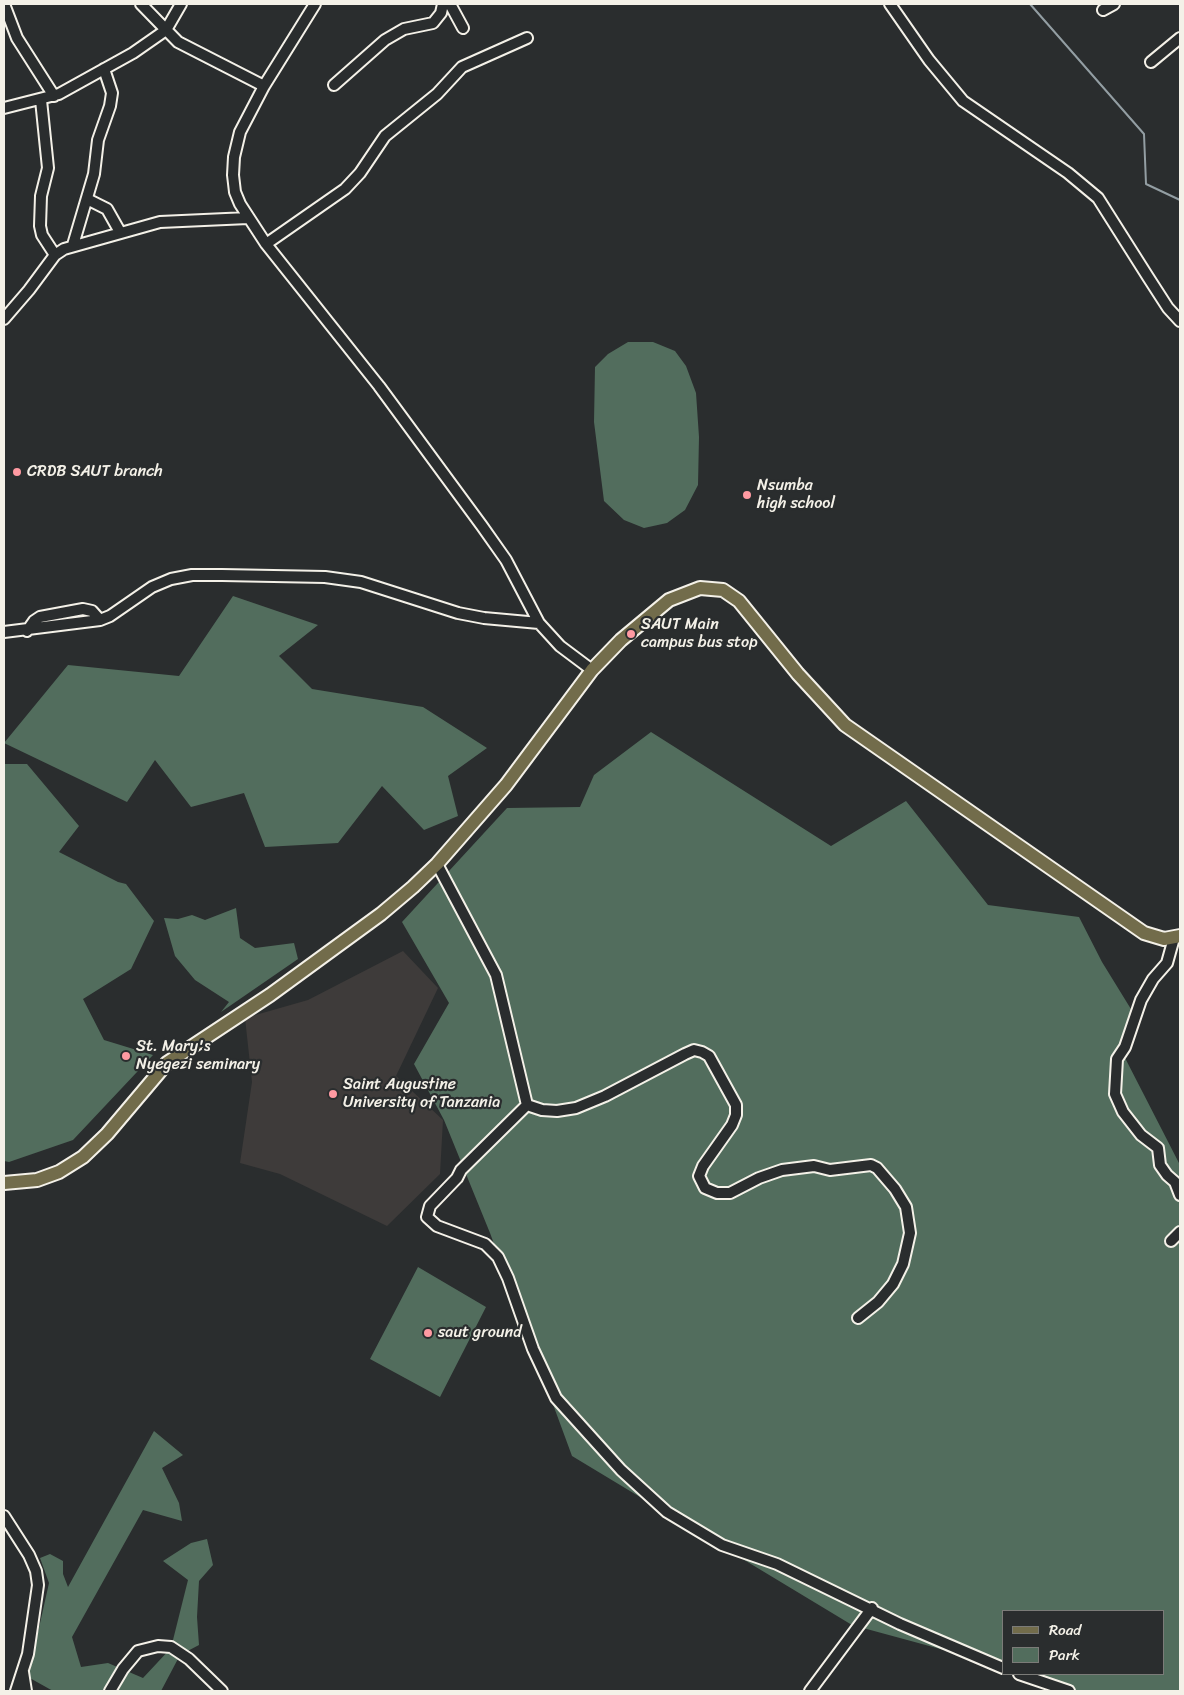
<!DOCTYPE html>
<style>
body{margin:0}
#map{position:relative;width:1184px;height:1695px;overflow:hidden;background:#2a2d2e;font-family:Sriracha,sans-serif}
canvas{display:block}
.frame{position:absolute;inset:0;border:5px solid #f4f1e8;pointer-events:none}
.legend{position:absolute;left:1002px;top:1610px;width:162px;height:65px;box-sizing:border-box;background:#2a2d2e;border:1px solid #7b7b78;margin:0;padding:6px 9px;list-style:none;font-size:15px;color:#f4f1e8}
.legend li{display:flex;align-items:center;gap:10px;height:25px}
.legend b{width:25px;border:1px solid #7b7b78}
</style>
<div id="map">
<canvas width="1184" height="1695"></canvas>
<div class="frame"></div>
<ul class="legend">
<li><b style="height:6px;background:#726c4b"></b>Road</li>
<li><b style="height:14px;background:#526d5d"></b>Park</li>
</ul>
</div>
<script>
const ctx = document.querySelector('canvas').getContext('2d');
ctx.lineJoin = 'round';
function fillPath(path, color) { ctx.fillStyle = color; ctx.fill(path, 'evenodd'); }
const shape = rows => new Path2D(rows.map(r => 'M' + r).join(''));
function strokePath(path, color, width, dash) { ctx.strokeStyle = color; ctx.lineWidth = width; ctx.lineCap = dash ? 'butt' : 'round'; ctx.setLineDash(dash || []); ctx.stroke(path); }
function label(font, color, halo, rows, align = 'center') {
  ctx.font = font + ' Sriracha,sans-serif'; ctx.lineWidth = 4.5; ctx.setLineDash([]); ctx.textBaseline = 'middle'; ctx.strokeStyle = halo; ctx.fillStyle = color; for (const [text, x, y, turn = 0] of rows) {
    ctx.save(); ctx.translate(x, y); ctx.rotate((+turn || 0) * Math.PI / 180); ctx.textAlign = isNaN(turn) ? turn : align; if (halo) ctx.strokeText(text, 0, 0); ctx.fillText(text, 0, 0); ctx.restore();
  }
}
const built = shape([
 [403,951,438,988,396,1076,443,1120,440,1174,387,1226,280,1174,240,1163,252,1082,245,1018,308,1000]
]);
const green = shape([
 [628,342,653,342,675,351,686,366,696,393,699,437,698,485,685,510,667,523,644,528,624,520,604,501,594,422,595,367,608,354],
 [233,596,318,625,279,656,312,689,423,707,487,748,448,776,458,816,424,830,382,786,338,843,265,847,244,793,191,807,155,760,127,802,4,743,68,665,179,676],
 [651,732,831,846,906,801,988,905,1079,917,1102,962,1134,1014,1123,1054,1180,1165,1180,1691,1066,1691,1023,1674,1163,1674,1163,1611,1003,1611,1003,1666,852,1625,572,1456,490,1233,444,1120,414,1064,449,1003,402,922,507,808,580,807,594,775],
 [5,764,27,764,79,826,59,852,118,882,126,884,154,921,131,969,83,999,104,1040,153,1055,73,1140,9,1162,4,1161],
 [236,908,240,938,255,948,294,943,298,959,221,1012,229,1002,195,980,175,956,164,918,178,919,192,915,205,920],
 [418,1267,486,1307,440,1397,370,1359],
 [154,1431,183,1455,162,1468,179,1503,182,1521,143,1510,72,1637,81,1667,108,1663,143,1678,171,1648,188,1580,163,1561,191,1543,207,1539,213,1565,199,1581,197,1617,199,1645,180,1655,161,1691,53,1691,28,1677,49,1583,40,1558,50,1554,63,1561,63,1574,68,1587]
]);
const stream = shape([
 [1030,4,1144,134,1146,184,1180,200]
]);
const minor = shape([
 [4,4,17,38,54,96],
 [141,4,178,42,264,86],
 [315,4,264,86,240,132,234,157,233,175,235,192,240,204,266,244,379,386,482,526,506,560,539,623,560,646,592,670],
 [450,4,463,28],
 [890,4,929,60,963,101,1068,173,1098,198,1148,277,1168,308,1180,321],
 [1103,10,1114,4],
 [1151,62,1180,38],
 [334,85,385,40,404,29,433,23,441,13,443,4],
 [41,100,48,168,41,196,40,226,42,235,55,255],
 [4,108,59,94,133,53,166,30,181,4],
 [87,199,107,209,120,232],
 [266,244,345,189,360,173,385,136,437,94,462,67,527,38],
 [73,245,94,174,98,140,110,106,112,93,104,69],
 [4,319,29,290,55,255,64,249,160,222,248,218],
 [27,631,34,621,40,617,83,609,92,611,100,620],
 [4,632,100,620,110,616,152,587,171,579,192,575,222,575,325,577,361,582,458,613,484,618,539,623],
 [437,864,496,975,527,1105,461,1170,457,1178,430,1206,427,1217,437,1226,485,1244,498,1257,508,1278,533,1349,556,1398,621,1470,667,1512,722,1545,777,1564,900,1624,1003,1668],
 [1174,938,1167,963,1153,979,1141,1000,1125,1047,1117,1059,1115,1094,1123,1112,1141,1135,1158,1148,1160,1165,1167,1175,1175,1182,1180,1195],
 [527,1105,542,1110,557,1111,576,1108,605,1096,685,1054,694,1050,702,1052,709,1056,736,1105,736,1115,732,1125,703,1166,699,1176,705,1188,717,1193,730,1193,759,1178,782,1170,814,1166,830,1170,871,1165,877,1168,895,1189,906,1207,910,1233,903,1264,893,1284,878,1302,858,1318],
 [1171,1241,1180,1232],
 [4,1516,29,1555,36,1571,38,1585,28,1654,16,1691],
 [23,1672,26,1691],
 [1019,1674,1069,1691],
 [110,1691,123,1669,138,1651,158,1646,171,1647,189,1659,222,1691],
 [810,1691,872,1608]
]);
const major = shape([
 [4,1183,37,1180,59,1172,83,1157,107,1134,167,1063,270,995,381,914,413,887,437,864,506,785,592,670,621,640,669,600,700,588,723,590,739,601,798,674,845,725,1144,933,1164,939,1180,936]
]);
const markers = [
 [17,472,5,"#ff9aa2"],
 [747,495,5,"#ff9aa2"],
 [631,634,5,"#ff9aa2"],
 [126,1056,5,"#ff9aa2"],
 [333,1094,5,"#ff9aa2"],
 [428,1333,5,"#ff9aa2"]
];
const poiNames = [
 ["CRDB SAUT branch",27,472],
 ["Nsumba",757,486],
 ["high school",757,504],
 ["SAUT Main",641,625],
 ["campus bus stop",641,643],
 ["St. Mary's",136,1047],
 ["Nyegezi seminary",136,1065],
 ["Saint Augustine",343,1085],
 ["University of Tanzania",343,1103],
 ["saut ground",438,1333]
];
fillPath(built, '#3e3b3a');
fillPath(green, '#526d5d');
strokePath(stream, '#939ea3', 2);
strokePath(minor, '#f4f1e8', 14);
strokePath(major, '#f4f1e8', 16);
strokePath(minor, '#2a2d2e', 10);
strokePath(major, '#726c4b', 12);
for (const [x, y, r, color] of markers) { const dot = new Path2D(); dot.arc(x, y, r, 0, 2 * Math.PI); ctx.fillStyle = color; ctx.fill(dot); strokePath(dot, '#2a2d2e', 2); }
label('16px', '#f4f1e8', '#2a2d2e', poiNames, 'left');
</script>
